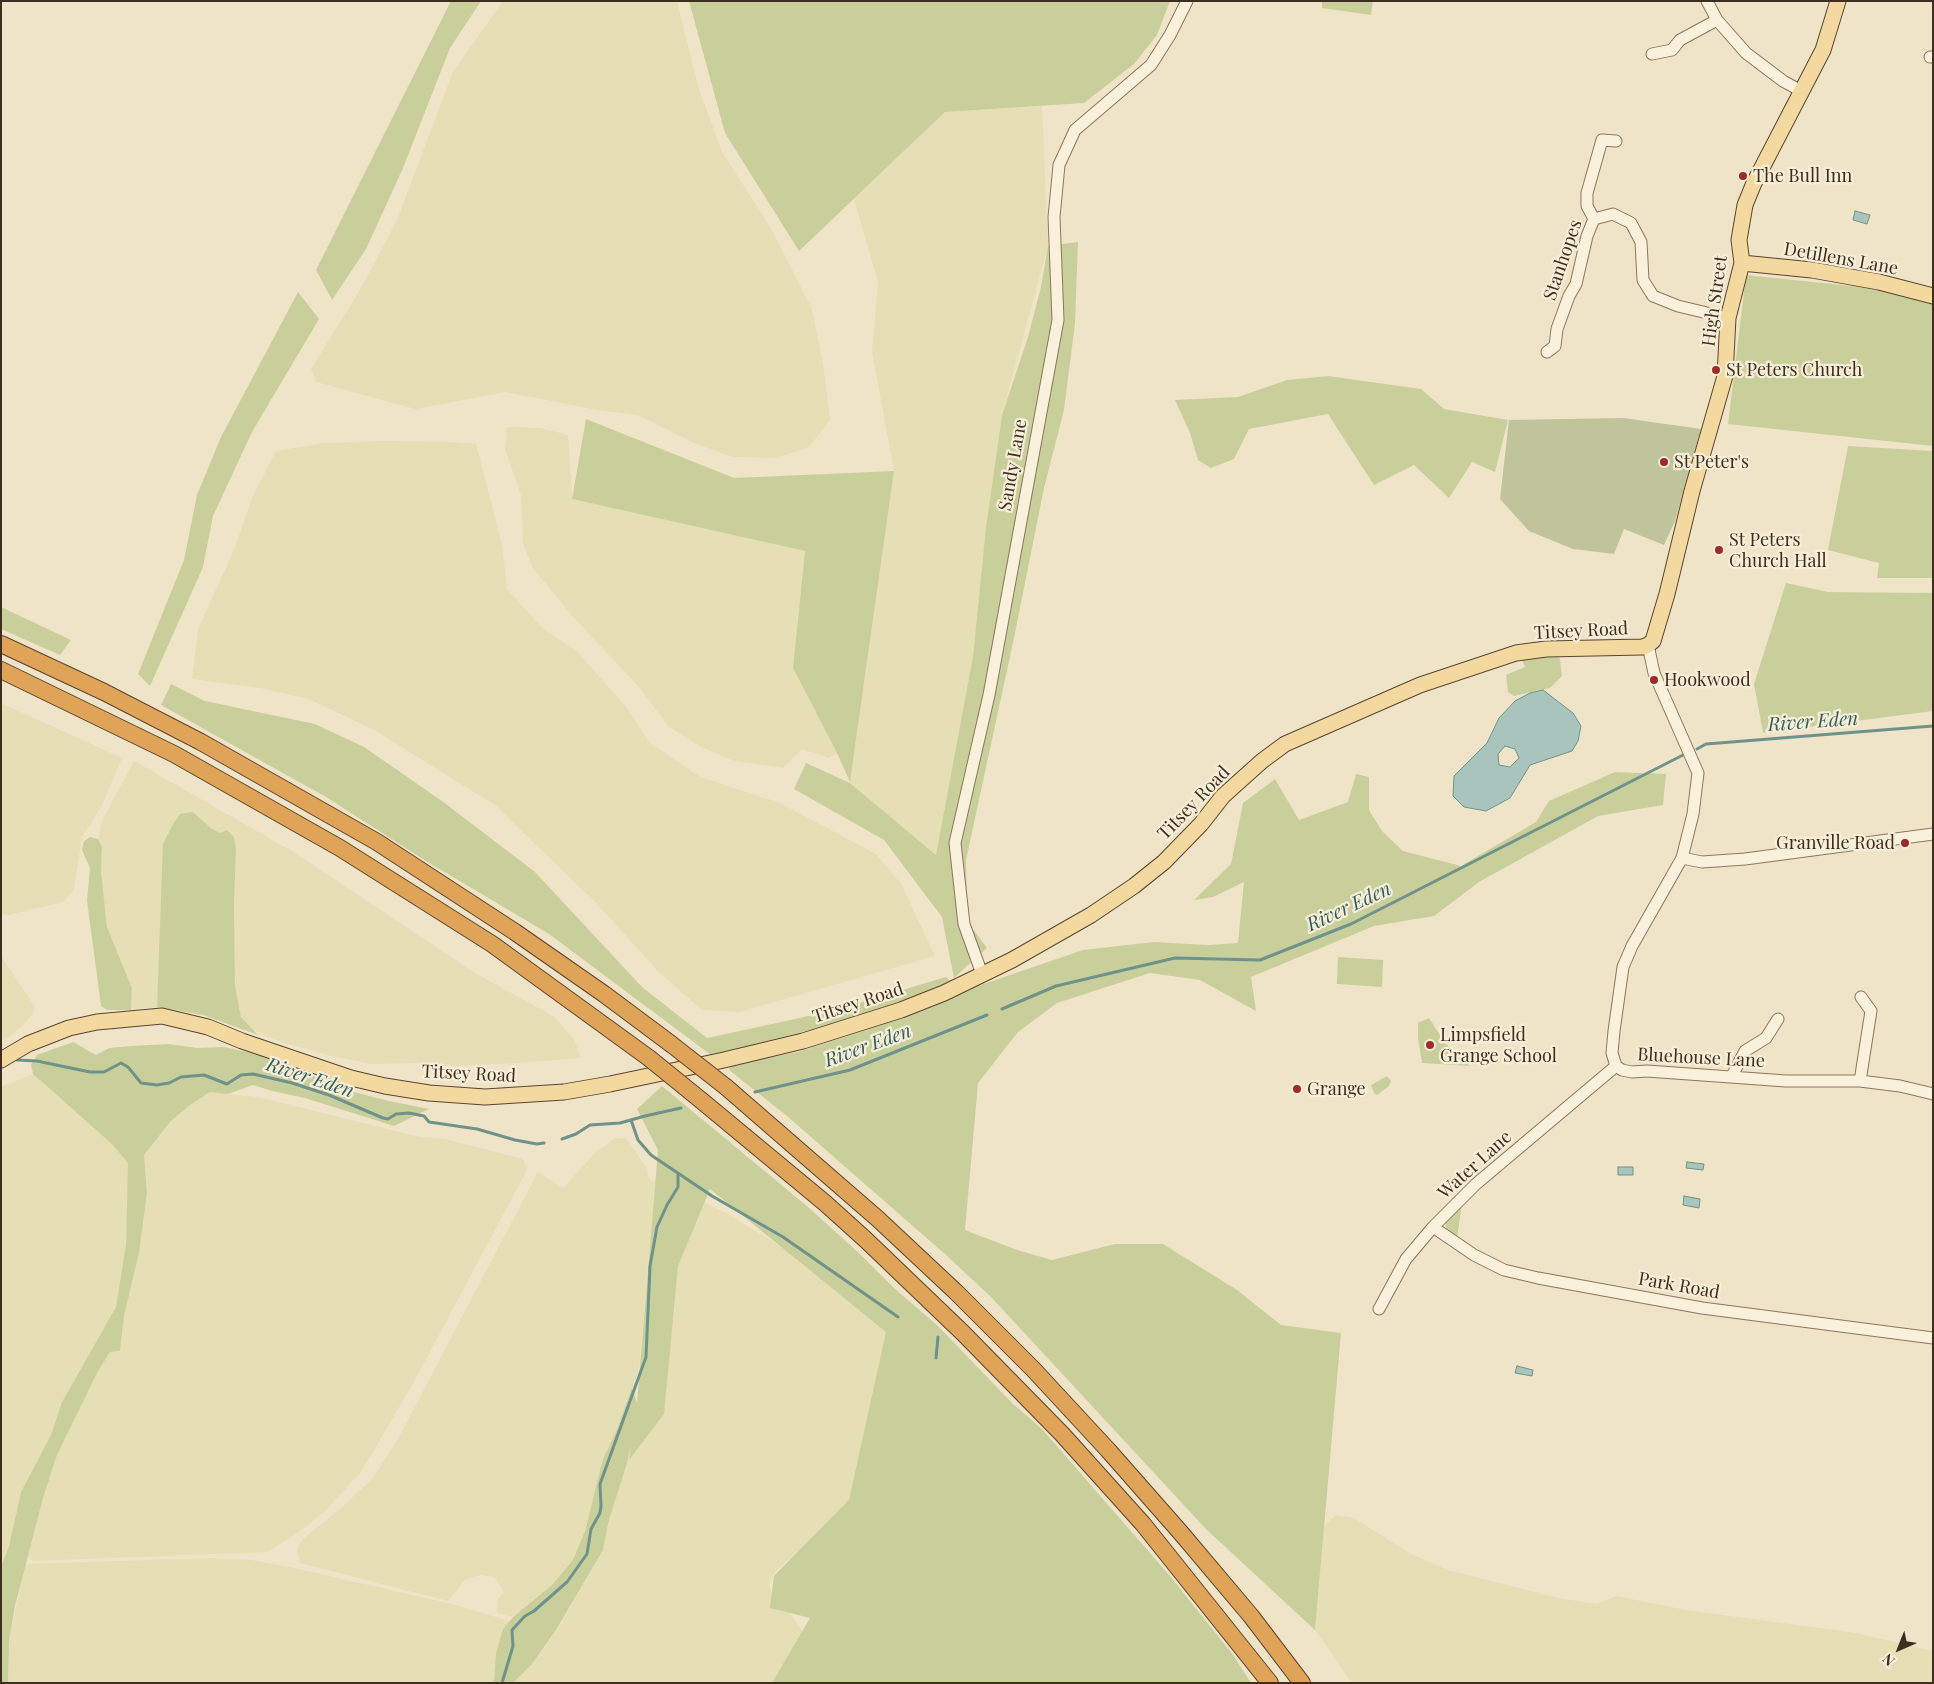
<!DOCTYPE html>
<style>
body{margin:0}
#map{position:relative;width:1934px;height:1684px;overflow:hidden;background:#f0e4c8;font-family:"Playfair Display",serif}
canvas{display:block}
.frame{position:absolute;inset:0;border:2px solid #3d2e20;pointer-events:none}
.north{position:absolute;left:1874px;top:1624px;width:50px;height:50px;-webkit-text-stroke:4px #f7eed8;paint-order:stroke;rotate:224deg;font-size:14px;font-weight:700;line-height:20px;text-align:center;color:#3d2e20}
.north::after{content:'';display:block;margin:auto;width:18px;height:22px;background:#3d2e20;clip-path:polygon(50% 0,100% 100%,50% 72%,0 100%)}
</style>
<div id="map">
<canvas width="1934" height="1684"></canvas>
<div class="frame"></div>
<div class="north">N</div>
</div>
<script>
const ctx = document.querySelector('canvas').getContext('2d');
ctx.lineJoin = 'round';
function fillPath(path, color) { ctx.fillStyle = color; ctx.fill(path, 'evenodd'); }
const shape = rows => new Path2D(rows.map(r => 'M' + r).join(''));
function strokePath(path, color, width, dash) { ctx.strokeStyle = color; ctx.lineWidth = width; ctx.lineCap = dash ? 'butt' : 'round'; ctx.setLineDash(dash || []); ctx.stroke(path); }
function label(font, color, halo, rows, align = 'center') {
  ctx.font = font + ' "Playfair Display",serif'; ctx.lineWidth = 4.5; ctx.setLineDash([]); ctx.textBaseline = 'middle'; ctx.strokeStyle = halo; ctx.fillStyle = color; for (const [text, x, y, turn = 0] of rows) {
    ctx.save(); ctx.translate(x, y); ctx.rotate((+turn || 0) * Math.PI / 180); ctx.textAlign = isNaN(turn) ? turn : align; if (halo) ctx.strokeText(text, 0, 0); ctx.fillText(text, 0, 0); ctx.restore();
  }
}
const farmland = shape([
 [503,1,677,1,698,86,722,152,771,228,812,309,823,363,830,420,809,447,777,458,732,457,694,443,638,415,597,410,506,392,415,409,316,382,311,369,360,290,397,220,453,72],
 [1042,106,1048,246,1002,415,986,527,973,656,936,855,850,783,894,471,872,352,878,282,854,199,945,112],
 [507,427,541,428,568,435,572,499,805,551,793,668,837,753,828,758,802,749,783,768,735,761,703,748,669,727,639,687,573,617,533,568,523,544,521,495,505,449],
 [385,441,454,442,476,444,502,544,507,589,545,631,576,650,628,709,649,742,700,777,780,803,876,854,901,884,935,956,739,1012,702,1010,658,971,596,903,495,805,374,730,309,699,260,688,192,679,198,629,234,550,252,498,276,451,324,443],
 [1,703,122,758,102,805,82,837,74,890,63,902,9,915,1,914],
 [134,761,295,853,475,973,553,1016,574,1039,581,1058,517,1063,451,1066,419,1063,371,1064,327,1055,281,1042,253,1030,241,1017,235,986,234,905,236,849,220,833,211,828,193,812,160,946,157,1007,131,1010,132,988,107,927,101,870,102,847,98,839,102,821],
 [1,956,35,1007,32,1015,21,1027,9,1037,1,1040],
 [33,1074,113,1145,129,1163,126,1244,116,1307,62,1402,51,1435,21,1492,9,1546,1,1567,1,1087],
 [210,1092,258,1097,415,1136,445,1139,523,1159,527,1170,414,1382,361,1472,324,1512,299,1532,267,1552,33,1561,27,1557,43,1498,57,1455,97,1373,110,1352,120,1351,124,1316,139,1253,147,1193,144,1155,171,1121,190,1105],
 [615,1138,626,1138,647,1168,649,1180,661,1184,654,1196,639,1370,616,1432,603,1459,585,1531,573,1560,552,1585,513,1617,497,1613,498,1599,504,1592,494,1577,481,1575,465,1580,448,1601,300,1563,297,1549,303,1539,340,1509,373,1478,399,1437,538,1172,563,1188,594,1154],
 [695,1198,731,1216,825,1274,891,1327,849,1511,806,1549,784,1563,775,1572,769,1585,775,1600,792,1616,804,1633,779,1680,766,1683,513,1683,532,1664,559,1627,603,1550,609,1520,643,1408,668,1302],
 [1336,1515,1354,1518,1411,1554,1448,1570,1558,1598,1597,1604,1616,1596,1686,1610,1856,1633,1933,1651,1933,1683,1352,1683,1315,1630,1324,1526],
 [211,1558,252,1560,294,1568,452,1604,510,1621,503,1629,496,1653,494,1680,492,1683,8,1683,9,1641,25,1564]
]);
const green = shape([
 [451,1,481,1,450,48,403,168,366,249,332,300,316,270],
 [689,1,1170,1,1157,35,1134,64,1084,103,945,112,799,251,725,133],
 [1322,1,1373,1,1371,15,1322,8],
 [1078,242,1075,323,1064,410,1044,488,1014,638,966,860,967,921,987,948,954,978,942,917,884,840,794,789,806,763,850,783,936,855,973,656,986,527,1002,415,1028,337,1041,287,1048,246],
 [1746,275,1871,288,1933,304,1933,446,1728,424],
 [298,292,319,319,252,432,213,516,203,567,150,686,138,674,184,560,197,495,221,437],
 [1328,376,1421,389,1444,409,1508,420,1495,472,1472,462,1449,498,1414,465,1374,485,1328,414,1249,429,1234,459,1211,468,1198,460,1190,433,1175,400,1238,397,1287,380],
 [586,419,734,478,894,471,850,782,837,753,793,668,805,551,572,499],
 [1848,446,1933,451,1933,578,1877,578,1879,563,1828,550],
 [1786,583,1828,592,1933,593,1933,711,1763,733,1754,684],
 [1,607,71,640,60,655,1,629],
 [1559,653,1562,676,1550,688,1514,696,1508,692,1506,675,1525,667,1520,656],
 [171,684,205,701,315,724,364,747,442,801,535,872,642,987,707,1038,832,1011,946,977,953,983,842,1022,711,1055,549,934,426,861,326,797,161,705],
 [1615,772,1666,774,1663,805,1598,816,1479,882,1434,916,1374,926,1251,977,1256,1011,1200,980,1150,973,1057,1003,1018,1032,978,1083,965,1230,1017,1250,1052,1260,1115,1244,1163,1244,1237,1290,1281,1325,1341,1333,1315,1630,1206,1529,991,1297,946,1255,787,1116,729,1070,731,1065,798,1052,860,1032,920,1011,963,991,1083,950,1154,942,1208,945,1238,943,1244,882,1213,897,1194,900,1231,864,1243,803,1275,779,1299,820,1348,802,1356,774,1369,777,1369,810,1382,831,1403,851,1461,866,1536,822,1549,801],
 [193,812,211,828,220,833,227,830,234,837,236,849,234,905,235,986,241,1017,258,1035,203,1015,157,1007,163,844,173,824,180,814],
 [90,837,98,839,102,847,101,871,107,927,132,988,131,1010,107,1010,101,1006,87,901,90,868,82,850,84,841],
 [1338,957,1383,960,1382,987,1337,984],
 [1429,1018,1445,1043,1470,1066,1422,1063,1418,1038,1418,1023],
 [73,1042,96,1055,109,1048,131,1046,168,1044,197,1048,224,1047,257,1054,350,1091,389,1101,429,1109,394,1126,305,1098,272,1091,253,1085,228,1094,210,1092,190,1105,171,1121,144,1155,147,1193,139,1253,124,1316,120,1351,110,1352,97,1373,57,1455,43,1498,15,1606,9,1641,8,1683,1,1683,1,1567,9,1546,21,1492,51,1435,62,1402,116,1307,126,1244,128,1163,113,1145,33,1074,31,1065,37,1055],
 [1387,1076,1391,1081,1389,1086,1377,1095,1374,1093,1371,1085],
 [662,1086,808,1207,861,1255,894,1288,938,1326,1013,1404,1042,1429,1170,1576,1233,1655,1251,1683,772,1683,810,1618,770,1608,774,1576,849,1500,886,1332,710,1189,678,1266,664,1414,629,1460,631,1445,627,1463,609,1520,603,1550,556,1630,532,1664,513,1683,492,1683,494,1680,496,1653,503,1629,513,1617,552,1585,573,1560,585,1531,603,1459,616,1432,632,1388,637,1403,658,1150,637,1109],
 [1462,1203,1457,1238,1448,1232,1445,1223]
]);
const cemetery = shape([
 [1623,418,1701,429,1675,521,1664,545,1624,529,1614,554,1573,549,1529,531,1500,499,1509,420]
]);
const water = shape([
 [1855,211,1870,215,1867,224,1853,220,1855,211],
 [1543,690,1573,713,1581,726,1578,741,1572,751,1530,765,1510,798,1486,811,1464,807,1453,796,1454,776,1487,743,1499,718,1515,701,1530,693,1543,690],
 [1505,746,1515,749,1519,758,1510,767,1499,765,1498,754,1505,746],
 [1687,1162,1704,1164,1703,1170,1686,1168,1687,1162],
 [1618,1167,1633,1167,1633,1175,1618,1175,1618,1167],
 [1684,1196,1700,1199,1699,1208,1683,1205,1684,1196],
 [1517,1366,1533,1370,1532,1376,1515,1373,1517,1366]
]);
const stream = shape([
 [1697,749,1706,744,1933,726],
 [1002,1009,1056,986,1175,958,1260,960,1351,924,1685,754],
 [17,1060,37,1061,90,1072,104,1072,121,1063,128,1067,141,1083,157,1085,169,1083,181,1077,204,1075,227,1084,241,1075,253,1074,292,1083,329,1095,383,1118,388,1119,396,1114,409,1113,424,1116,429,1122,477,1129,515,1140,537,1144,544,1143],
 [755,1092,850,1070,987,1015],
 [631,1120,638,1140,651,1155,712,1196,783,1237,898,1317],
 [562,1139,576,1134,590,1125,620,1123,645,1116,681,1108],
 [936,1358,938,1337],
 [502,1683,513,1646,512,1630,525,1616,534,1611,567,1582,587,1554,591,1529,600,1513,601,1506,600,1484,646,1357,650,1266,657,1227,667,1205,678,1187,678,1174]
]);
const minor = shape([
 [1707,1,1717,20,1746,53,1783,81,1803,92],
 [1652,54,1672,50,1680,40,1717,20],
 [1930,57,1933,57],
 [1594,219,1587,206,1587,193,1602,140,1616,141],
 [1547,352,1555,346,1557,329,1569,296,1576,284,1587,236,1594,219,1613,214,1631,223,1641,242,1643,280,1653,296,1678,306,1728,318],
 [1648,645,1654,673,1698,773,1693,814,1682,858,1632,946,1623,967,1614,1031,1612,1053,1616,1066,1622,1070,1632,1072,1647,1071,1786,1081,1860,1081,1900,1086,1933,1094],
 [1682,858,1702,862,1745,859,1933,834],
 [982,974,964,924,955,843,989,695,1058,320,1054,217,1059,165,1075,130,1151,65,1170,35,1187,1],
 [1732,1076,1745,1051,1766,1038,1778,1019],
 [1860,1081,1871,1011,1861,997],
 [1433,1227,1474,1255,1504,1270,1538,1278,1702,1308,1933,1338],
 [1379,1309,1406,1259,1433,1227,1476,1184,1616,1066]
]);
const major = shape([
 [1742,263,1812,270,1879,282,1933,296],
 [1,1060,28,1044,69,1028,97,1022,162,1016,208,1027,242,1041,351,1078,385,1086,429,1093,485,1097,564,1092,610,1084,724,1060,803,1041,901,1010,944,993,1012,960,1091,915,1134,886,1164,862,1201,824,1223,796,1262,761,1285,744,1420,685,1516,653,1546,649,1643,647,1648,645,1653,641,1667,594,1692,491,1725,376,1728,318,1742,263,1739,240,1745,205,1754,183,1823,50,1838,1]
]);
const highway = shape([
 [1,644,104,692,201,742,377,842,515,932,604,994,671,1044],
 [1,670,174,754,340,848,492,944,649,1058],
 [726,1087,878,1219,957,1293,1033,1369,1108,1450,1181,1533,1251,1616,1302,1683],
 [702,1101,825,1203,866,1240,963,1333,1062,1434,1143,1524,1270,1683]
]);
const highwayBridge = shape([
 [671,1044,726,1087],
 [649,1058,702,1101]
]);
const markers = [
 [1743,176,5,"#9e2a2b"],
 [1716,370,5,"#9e2a2b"],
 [1664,462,5,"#9e2a2b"],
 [1719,550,5,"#9e2a2b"],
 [1654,680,5,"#9e2a2b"],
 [1905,843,5,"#9e2a2b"],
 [1430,1045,5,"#9e2a2b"],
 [1297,1089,5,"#9e2a2b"]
];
const poiNames = [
 ["The Bull Inn",1753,176],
 ["St Peters Church",1726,370],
 ["St Peter's",1674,462],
 ["St Peters",1729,540],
 ["Church Hall",1729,561],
 ["Hookwood",1664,680],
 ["Granville Road",1895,843,"right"],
 ["Limpsfield",1440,1035],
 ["Grange School",1440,1056],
 ["Grange",1307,1089]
];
const streetNames = [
 ["Detillens Lane",1841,259,10],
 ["Stanhopes",1563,260,-71],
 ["High Street",1715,301,-82],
 ["Sandy Lane",1013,465,-80],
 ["Titsey Road",1581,631,-3],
 ["Titsey Road",1194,803,-46],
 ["Titsey Road",858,1003,-18],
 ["Bluehouse Lane",1701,1058,3],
 ["Titsey Road",469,1074,3],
 ["Water Lane",1475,1165,-42],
 ["Park Road",1679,1286,10]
];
const waterNames = [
 ["River Eden",1813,722,-4],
 ["River Eden",1349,907,-25],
 ["River Eden",868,1046,-20],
 ["River Eden",310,1078,18]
];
fillPath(farmland, '#e6deb5');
fillPath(green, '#c9cf9b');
fillPath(cemetery, '#bfc49a');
fillPath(water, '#a9c4bc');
strokePath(water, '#6f938a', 1);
strokePath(stream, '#6f938a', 3);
strokePath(minor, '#8d765c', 13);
strokePath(major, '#5b4430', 17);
strokePath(highway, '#5b4430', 18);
strokePath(minor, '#faf1dc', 11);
strokePath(major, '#f3d9a0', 15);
strokePath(highway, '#e0a458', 16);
strokePath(highwayBridge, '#5b4430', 18, []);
strokePath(highwayBridge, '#e0a458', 16);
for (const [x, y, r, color] of markers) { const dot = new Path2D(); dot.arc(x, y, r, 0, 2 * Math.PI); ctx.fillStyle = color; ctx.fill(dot); strokePath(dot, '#f7eed8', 2); }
label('18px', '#3d2e20', '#f7eed8', poiNames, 'left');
label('18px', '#3d2e20', '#f7eed8', streetNames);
label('italic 19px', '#2f5d5a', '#f7eed8', waterNames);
</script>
